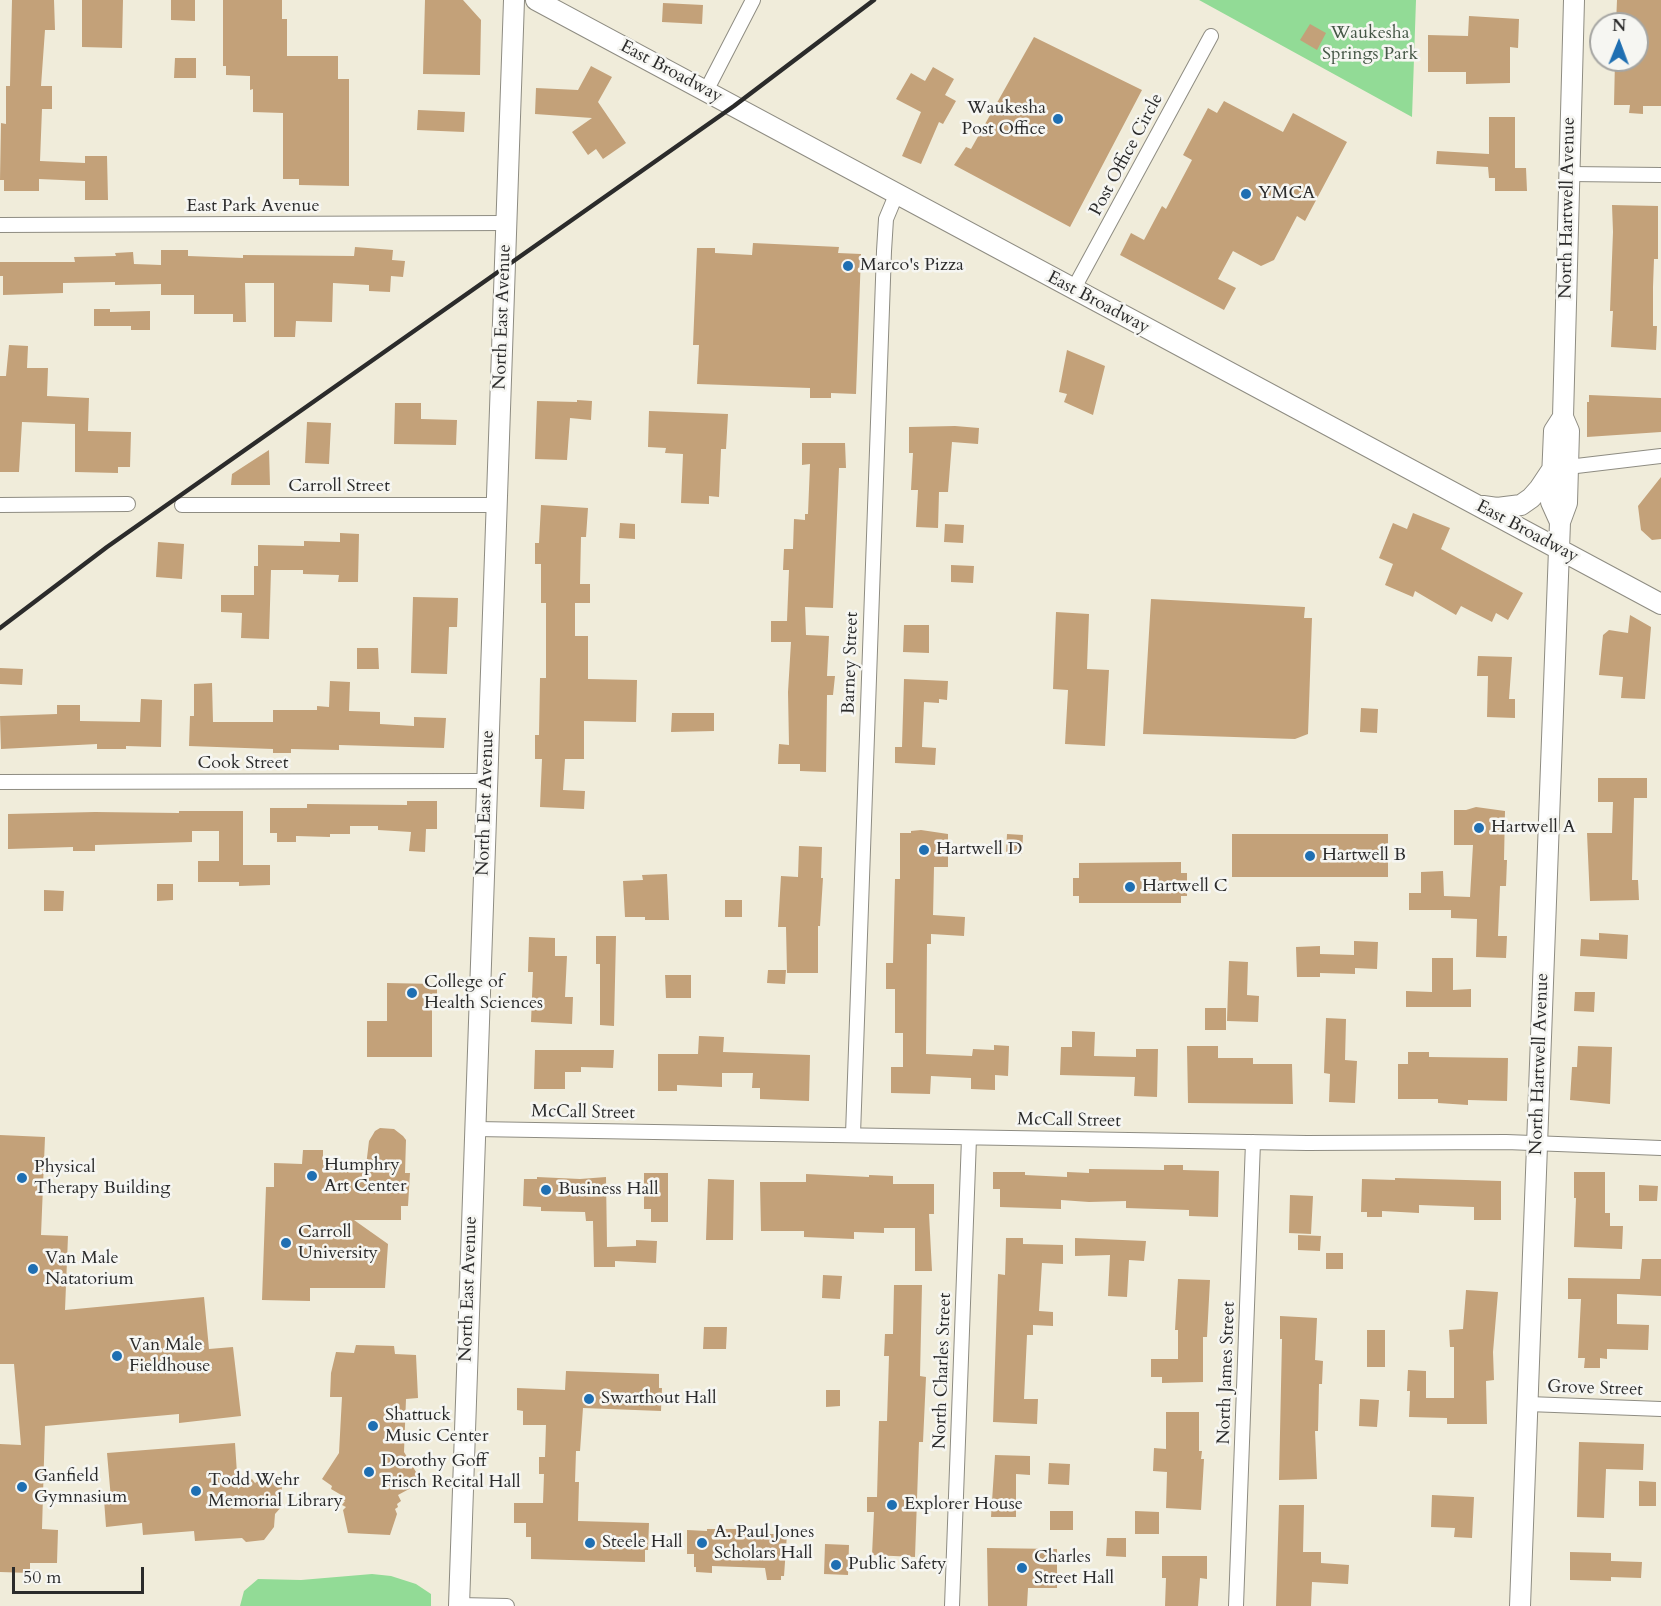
<!DOCTYPE html>
<style>
body{margin:0}
#map{position:relative;width:1661px;height:1606px;overflow:hidden;background:#f0ecda;font-family:Cardo,serif}
canvas{display:block}
.north{position:absolute;left:1589px;top:12px;width:60px;height:60px;box-sizing:border-box;background:#f6f6f2;border:2px solid #a5a5a2;border-radius:50%;rotate:1deg;font-size:16px;font-weight:700;line-height:24px;text-align:center;color:#2b2b2b}
.north::after{content:'';display:block;margin:auto;width:21px;height:27px;background:#1f6fb2;clip-path:polygon(50% 0,100% 100%,50% 72%,0 100%)}
.scale{position:absolute;left:12px;top:1567px;width:132px;height:27px;box-sizing:border-box;border:3px solid #2b2b2b;border-top:0;padding-left:8px;font-size:18px;line-height:21px;white-space:nowrap;color:#2b2b2b;-webkit-text-stroke:4px #f6f6f2;paint-order:stroke}
</style>
<div id="map">
<canvas width="1661" height="1606"></canvas>
<div class="north">N</div>
<div class="scale">50 m</div>
</div>
<script>
const ctx = document.querySelector('canvas').getContext('2d');
ctx.lineJoin = 'round';
function fillPath(path, color) { ctx.fillStyle = color; ctx.fill(path, 'evenodd'); }
const shape = rows => new Path2D(rows.map(r => 'M' + r).join(''));
function strokePath(path, color, width, dash) { ctx.strokeStyle = color; ctx.lineWidth = width; ctx.lineCap = dash ? 'butt' : 'round'; ctx.setLineDash(dash || []); ctx.stroke(path); }
function label(font, color, halo, rows, align = 'center') {
  ctx.font = font + ' Cardo,serif'; ctx.lineWidth = 5; ctx.setLineDash([]); ctx.textBaseline = 'middle'; ctx.strokeStyle = halo; ctx.fillStyle = color; for (const [text, x, y, turn = 0] of rows) {
    ctx.save(); ctx.translate(x, y); ctx.rotate((+turn || 0) * Math.PI / 180); ctx.textAlign = isNaN(turn) ? turn : align; if (halo) ctx.strokeText(text, 0, 0); ctx.fillText(text, 0, 0); ctx.restore();
  }
}
const green = shape([
 [1199,0,1416,0,1412,117],
 [372,1574,391,1576,416,1584,431,1594,431,1606,240,1606,244,1591,258,1579,301,1580]
]);
const building = shape([
 [12,0,54,0,55,30,45,30,41,86,52,86,52,109,42,109,40,161,85,163,85,156,107,156,108,200,85,200,85,181,39,179,39,191,4,191,4,180,0,180,1,123,6,124,6,86,10,86],
 [82,0,123,0,122,48,82,47],
 [171,0,195,0,195,21,171,20],
 [223,0,282,0,282,19,287,19,287,56,338,56,338,79,349,79,349,186,299,185,299,179,283,179,283,113,253,112,253,89,250,90,250,76,226,75,226,66,223,66],
 [425,0,463,0,481,20,480,75,423,74],
 [1617,0,1661,0,1661,106,1643,106,1643,114,1629,113,1630,105,1614,105,1615,60,1637,60,1637,24,1616,24],
 [663,3,703,5,702,24,662,22],
 [1469,16,1519,19,1518,48,1510,47,1510,83,1466,84,1466,72,1428,72,1428,35,1468,36],
 [1310,24,1326,33,1317,50,1300,40],
 [1034,37,1142,90,1070,227,954,165,966,147,971,149],
 [175,58,196,58,196,78,174,78],
 [591,66,612,77,598,102,626,143,603,159,596,149,588,155,572,132,592,118,535,114,536,88,578,90],
 [933,67,954,79,945,95,956,101,943,124,939,122,921,164,902,156,921,112,896,99,911,73,925,81],
 [1224,101,1283,132,1293,113,1347,142,1305,221,1297,216,1274,260,1261,266,1233,251,1218,279,1236,288,1224,310,1120,255,1131,233,1144,240,1162,206,1166,209,1192,160,1183,155,1208,108,1217,113],
 [418,110,465,112,464,132,417,130],
 [1489,117,1515,117,1515,168,1526,168,1527,191,1495,191,1495,178,1489,178,1488,167,1436,164,1437,151,1489,154],
 [1612,205,1658,206,1658,259,1654,259,1653,287,1653,326,1657,326,1656,350,1611,347,1613,311,1610,311,1613,232],
 [753,243,839,247,838,253,861,254,856,394,831,393,831,398,810,398,810,388,697,384,699,345,693,345,697,248,715,248,715,253,752,255],
 [355,247,393,250,392,260,405,261,403,277,391,276,390,292,369,291,369,285,333,283,332,322,296,321,295,337,274,337,274,283,245,283,246,322,233,322,233,314,194,314,194,295,161,295,161,284,115,285,115,282,63,283,63,293,3,295,3,276,0,276,0,262,75,262,74,257,116,256,115,253,133,252,134,264,161,265,161,250,188,250,188,256,243,258,243,255,354,256],
 [94,309,110,309,110,312,150,311,150,330,131,330,131,326,94,326],
 [9,345,28,346,27,368,48,368,47,396,89,398,88,431,131,432,130,467,118,467,118,473,75,472,75,424,22,422,19,472,0,472,0,376,6,376],
 [1067,350,1105,366,1093,415,1064,402,1067,394,1059,392],
 [1589,395,1661,398,1661,432,1587,437,1587,402,1589,402],
 [577,400,592,401,591,420,570,418,567,460,535,459,537,401,577,402],
 [395,403,421,403,421,419,457,420,456,445,394,444],
 [649,411,728,414,726,449,721,449,719,497,709,496,709,504,681,503,683,454,665,453,666,448,648,447],
 [307,422,331,423,329,464,305,463],
 [955,426,979,428,978,444,952,442,948,492,939,492,938,528,916,527,918,490,911,490,913,453,909,453,909,427],
 [802,443,845,443,846,468,839,468,833,608,805,607,806,635,829,636,827,676,835,676,833,695,827,695,826,772,800,771,800,764,778,764,779,744,789,745,788,692,791,642,771,642,771,621,787,621,789,570,783,570,784,549,793,549,794,519,805,520,805,514,808,514,810,464,802,465],
 [269,450,270,485,231,485,232,474],
 [1661,477,1661,539,1652,540,1641,530,1638,506],
 [541,505,588,508,586,537,581,537,580,584,590,584,590,603,575,603,575,636,588,636,588,679,637,680,636,722,584,721,584,759,565,759,563,790,585,791,584,809,540,807,542,759,535,759,535,735,539,735,540,678,546,678,546,603,541,603,541,564,535,564,535,543,539,543],
 [1413,513,1450,528,1441,549,1523,593,1508,620,1496,613,1492,622,1461,606,1456,615,1415,591,1413,597,1385,585,1393,564,1379,558,1393,523,1407,529],
 [620,523,635,524,635,539,619,538],
 [945,524,964,525,963,543,944,542],
 [340,533,359,534,358,582,338,582,339,575,303,574,303,570,271,570,269,639,241,638,242,613,221,612,221,595,254,595,254,566,258,566,258,545,304,546,304,541,340,542],
 [158,542,184,544,182,579,156,577],
 [951,565,974,566,973,583,951,582],
 [413,597,458,598,457,627,449,627,447,674,411,673],
 [1151,599,1305,607,1304,618,1312,618,1308,734,1295,739,1143,734],
 [1056,612,1089,614,1087,669,1109,670,1105,746,1065,744,1068,690,1053,689],
 [1630,615,1651,627,1645,699,1621,698,1623,677,1599,675,1603,635,1609,630,1628,633],
 [904,625,929,625,929,653,903,652],
 [357,648,378,648,379,669,357,669],
 [1478,656,1512,657,1509,699,1515,699,1515,718,1487,717,1488,676,1477,676],
 [0,668,23,669,22,685,0,684],
 [904,679,948,681,947,700,939,699,939,703,924,702,922,747,936,748,935,765,895,763,895,747,902,747],
 [330,681,350,682,349,711,380,712,380,724,414,726,414,717,446,718,444,748,339,745,339,750,291,749,291,753,273,753,273,749,189,746,190,716,194,716,194,684,212,683,213,722,273,722,273,710,317,710,317,706,329,707],
 [141,699,162,700,161,747,126,746,126,749,97,749,97,744,1,749,0,716,57,714,57,705,80,705,80,721,140,722],
 [1361,708,1378,709,1377,733,1360,732],
 [672,713,714,713,714,731,671,732],
 [1598,778,1647,778,1647,798,1634,798,1632,880,1638,880,1639,900,1590,901,1587,833,1612,833,1613,802,1598,802],
 [407,801,437,801,437,829,426,829,425,852,409,851,411,832,378,830,378,826,350,826,350,834,330,834,330,837,296,836,296,842,277,842,277,833,270,833,270,808,307,808,307,804,407,805],
 [1476,807,1505,811,1504,860,1507,860,1506,886,1500,886,1498,936,1507,936,1506,958,1476,957,1477,919,1451,918,1451,910,1409,910,1409,893,1421,893,1421,872,1443,871,1444,896,1470,897,1473,845,1454,845,1454,810,1466,810],
 [179,811,243,811,243,865,270,865,270,885,239,886,239,882,198,882,198,861,219,861,219,831,192,831,192,842,95,845,95,851,73,851,73,847,8,849,8,814,95,812,179,813],
 [921,830,948,834,948,867,934,867,933,915,965,917,964,936,931,934,931,944,927,944,926,1054,972,1056,973,1049,994,1050,994,1045,1009,1046,1008,1076,995,1075,995,1090,971,1089,971,1078,931,1076,930,1094,891,1093,891,1067,903,1067,903,1033,895,1033,895,989,886,989,886,963,893,963,895,879,900,879,900,833,911,833,911,831],
 [1007,834,1023,835,1022,854,1006,854],
 [1232,834,1388,834,1388,877,1232,877],
 [799,846,822,847,821,878,823,878,820,926,818,926,818,973,787,973,786,927,778,927,781,876,798,877],
 [1181,862,1181,873,1187,873,1187,896,1181,896,1181,903,1079,903,1079,896,1073,896,1073,878,1079,878,1079,863],
 [667,874,669,920,645,920,645,917,625,917,623,881,643,880,642,875],
 [157,884,173,884,173,900,157,901],
 [44,890,64,891,63,911,44,911],
 [725,900,742,900,742,917,725,917],
 [1599,933,1628,935,1627,959,1580,956,1581,939,1599,940],
 [596,936,616,936,614,1026,600,1025,600,964,596,964],
 [529,937,555,938,555,956,567,956,565,997,573,997,572,1024,531,1022,533,972,528,972],
 [1354,941,1378,942,1377,969,1355,968,1355,974,1320,973,1320,977,1297,977,1296,947,1320,946,1320,954,1354,955],
 [1432,958,1453,958,1453,990,1471,989,1471,1007,1406,1007,1406,991,1432,992],
 [1229,961,1248,962,1247,995,1259,996,1258,1022,1227,1021],
 [768,970,786,970,785,984,767,983],
 [665,975,691,975,691,998,666,998],
 [387,983,437,984,437,1002,432,1002,432,1057,367,1057,367,1021,387,1021],
 [1575,992,1595,992,1594,1012,1574,1011],
 [1205,1008,1226,1008,1226,1030,1205,1030],
 [1326,1018,1346,1019,1345,1060,1357,1061,1355,1103,1329,1102,1330,1074,1324,1073],
 [1072,1031,1095,1032,1094,1056,1136,1057,1136,1049,1158,1049,1157,1097,1134,1096,1135,1077,1060,1075,1061,1047,1072,1047],
 [699,1036,724,1037,723,1052,810,1055,809,1101,760,1099,760,1088,752,1088,753,1073,722,1073,722,1087,677,1085,677,1091,658,1091,658,1054,698,1054],
 [1187,1046,1218,1046,1218,1058,1253,1058,1253,1064,1292,1064,1293,1104,1188,1103],
 [1578,1046,1612,1047,1610,1104,1570,1100,1572,1067,1577,1067],
 [535,1050,614,1050,613,1068,581,1067,581,1072,565,1072,565,1089,534,1089],
 [1408,1052,1429,1052,1429,1057,1508,1058,1507,1101,1468,1100,1468,1105,1438,1103,1438,1099,1398,1099,1398,1064,1408,1064],
 [380,1128,394,1129,403,1136,406,1140,405,1173,410,1173,408,1206,401,1206,401,1220,354,1220,388,1244,385,1288,310,1288,310,1301,262,1300,266,1187,274,1187,274,1163,302,1164,303,1150,323,1150,323,1165,366,1166,369,1141,375,1131],
 [0,1135,45,1137,41,1235,68,1236,65,1310,204,1297,209,1349,233,1347,241,1416,179,1423,179,1414,45,1426,42,1529,58,1530,57,1563,30,1563,30,1573,0,1572,0,1444,21,1445,14,1364,0,1364],
 [1164,1165,1183,1165,1183,1170,1219,1171,1218,1217,1189,1216,1189,1210,1126,1208,1126,1201,1089,1202,1061,1200,1061,1209,1000,1207,1000,1189,993,1189,993,1172,1025,1172,1025,1175,1067,1177,1067,1172,1089,1173,1089,1169,1164,1170],
 [1574,1172,1605,1172,1605,1213,1610,1213,1610,1226,1623,1226,1622,1249,1574,1247,1576,1198,1574,1198],
 [644,1173,668,1173,668,1222,651,1222,651,1209,644,1209],
 [806,1174,869,1177,869,1175,893,1176,893,1184,934,1184,934,1214,929,1214,932,1271,915,1271,915,1228,884,1228,884,1233,854,1232,854,1239,804,1237,804,1231,761,1231,760,1182,806,1182],
 [537,1177,580,1179,606,1177,607,1247,636,1246,636,1240,657,1241,656,1263,615,1261,615,1267,594,1267,593,1221,586,1221,585,1212,541,1211,541,1207,523,1206,524,1179,537,1179],
 [1395,1178,1501,1181,1501,1220,1474,1220,1474,1207,1419,1205,1419,1213,1382,1211,1382,1217,1367,1217,1367,1212,1361,1212,1362,1179,1395,1180],
 [708,1179,734,1180,733,1240,706,1240],
 [1639,1185,1658,1186,1657,1201,1639,1201],
 [1290,1195,1313,1196,1311,1234,1289,1233],
 [1298,1235,1321,1236,1320,1251,1298,1250],
 [1006,1238,1023,1238,1023,1244,1063,1245,1063,1264,1042,1263,1039,1311,1053,1312,1053,1326,1033,1325,1033,1335,1027,1335,1024,1399,1038,1399,1037,1424,993,1422,998,1274,1005,1275],
 [1075,1238,1146,1241,1144,1261,1129,1260,1127,1297,1108,1296,1110,1255,1075,1256],
 [1326,1253,1343,1253,1343,1269,1326,1269],
 [1642,1259,1661,1259,1661,1296,1617,1294,1617,1324,1649,1325,1648,1350,1607,1349,1607,1359,1600,1358,1600,1368,1584,1368,1585,1358,1578,1358,1581,1299,1568,1299,1568,1278,1640,1279],
 [823,1275,842,1276,840,1299,822,1298],
 [1178,1279,1210,1280,1207,1337,1203,1337,1203,1382,1162,1383,1162,1377,1151,1377,1151,1359,1178,1359,1178,1330,1175,1330],
 [894,1285,922,1285,920,1376,926,1377,923,1442,919,1442,915,1557,872,1555,874,1512,867,1512,867,1497,877,1497,879,1421,887,1421,889,1356,884,1356,885,1334,893,1334],
 [1466,1290,1498,1292,1493,1352,1494,1380,1486,1381,1487,1424,1447,1424,1447,1418,1409,1417,1410,1391,1407,1391,1408,1370,1426,1371,1426,1398,1454,1398,1454,1347,1450,1347,1449,1330,1463,1329],
 [1280,1316,1317,1318,1315,1360,1323,1361,1322,1384,1319,1384,1318,1431,1315,1431,1317,1479,1279,1480,1282,1339,1280,1339],
 [704,1327,727,1327,726,1349,703,1349],
 [1367,1330,1385,1330,1385,1367,1367,1367],
 [356,1345,394,1346,395,1354,416,1355,418,1398,406,1399,404,1452,422,1482,398,1495,401,1501,397,1504,398,1507,395,1509,397,1514,390,1535,348,1533,343,1510,346,1507,342,1505,345,1501,341,1500,343,1496,331,1489,332,1486,322,1479,339,1453,342,1397,330,1397,331,1373,336,1352,354,1353],
 [566,1371,659,1374,659,1388,662,1388,661,1411,583,1408,580,1451,576,1451,575,1482,579,1482,578,1521,649,1523,648,1550,645,1550,645,1562,531,1559,531,1537,526,1537,526,1523,514,1523,514,1503,543,1503,544,1474,539,1474,539,1457,545,1457,546,1425,523,1425,523,1411,517,1410,517,1388,565,1390],
 [826,1390,840,1390,840,1406,826,1407],
 [1360,1399,1379,1400,1377,1427,1359,1426],
 [1166,1412,1199,1412,1199,1451,1202,1451,1201,1459,1204,1459,1201,1510,1166,1508,1167,1472,1153,1471,1154,1448,1166,1449],
 [1579,1442,1644,1444,1643,1470,1606,1469,1604,1518,1577,1517],
 [235,1443,238,1489,252,1479,255,1483,262,1478,264,1482,271,1477,281,1477,283,1505,275,1514,274,1527,264,1540,246,1542,242,1538,195,1541,194,1531,143,1535,142,1523,106,1527,104,1499,111,1499,107,1453],
 [995,1455,1030,1456,1030,1475,1016,1474,1016,1517,991,1517],
 [1049,1463,1070,1464,1069,1485,1048,1484],
 [1639,1481,1656,1482,1656,1506,1639,1506],
 [1432,1495,1474,1497,1472,1538,1454,1537,1455,1528,1431,1527],
 [1279,1505,1304,1505,1303,1552,1321,1552,1321,1563,1349,1565,1348,1584,1312,1582,1311,1606,1276,1606],
 [1050,1511,1073,1511,1073,1530,1050,1530],
 [1135,1511,1159,1512,1159,1534,1135,1534],
 [707,1529,757,1529,757,1534,787,1534,784,1576,781,1576,781,1580,767,1580,765,1568,712,1566,712,1573,696,1572,696,1567,694,1567,694,1554,687,1554,687,1530,707,1531],
 [1107,1538,1126,1538,1126,1557,1106,1556],
 [825,1544,849,1545,848,1575,824,1574],
 [987,1548,1057,1549,1057,1588,1028,1588,1027,1606,988,1606],
 [1570,1552,1611,1553,1611,1561,1642,1562,1641,1578,1611,1577,1611,1581,1570,1580],
 [1162,1556,1207,1556,1207,1579,1200,1578,1198,1606,1165,1606,1166,1578,1162,1578]
]);
const street = shape([
 [706,91,753,0],
 [1569,174,1661,175],
 [0,225,505,223],
 [1073,290,1211,36],
 [1568,467,1661,456],
 [0,505,128,504],
 [182,505,497,505],
 [0,782,486,781],
 [476,1129,1307,1143,1506,1142,1661,1148],
 [853,1134,884,251,886,219,896,195],
 [1528,1404,1661,1409],
 [459,1605,507,1606],
 [952,1606,969,1138],
 [1236,1606,1253,1142]
]);
const secondary = shape([
 [536,0,1661,604],
 [1483,506,1497,508,1521,505,1531,498,1539,489,1553,468],
 [1560,522,1551,502,1554,431,1563,417],
 [459,1606,514,0],
 [1520,1606,1560,522,1567,503,1569,431,1563,417,1574,0]
]);
const rail = shape([
 [0,628,107,547,734,106,874,0]
]);
const markers = [
 [1058,119,6,"#1f6fb2"],
 [1246,194,6,"#1f6fb2"],
 [848,266,6,"#1f6fb2"],
 [1479,828,6,"#1f6fb2"],
 [924,850,6,"#1f6fb2"],
 [1310,856,6,"#1f6fb2"],
 [1130,887,6,"#1f6fb2"],
 [412,993,6,"#1f6fb2"],
 [312,1176,6,"#1f6fb2"],
 [22,1178,6,"#1f6fb2"],
 [546,1190,6,"#1f6fb2"],
 [286,1243,6,"#1f6fb2"],
 [33,1269,6,"#1f6fb2"],
 [117,1356,6,"#1f6fb2"],
 [589,1399,6,"#1f6fb2"],
 [373,1426,6,"#1f6fb2"],
 [369,1472,6,"#1f6fb2"],
 [22,1487,6,"#1f6fb2"],
 [196,1491,6,"#1f6fb2"],
 [892,1505,6,"#1f6fb2"],
 [590,1543,6,"#1f6fb2"],
 [702,1543,6,"#1f6fb2"],
 [836,1565,6,"#1f6fb2"],
 [1022,1568,6,"#1f6fb2"]
];
const parkNames = [
 ["Waukesha",1370,34],
 ["Springs Park",1370,55]
];
const streetNames = [
 ["East Broadway",671,72,28],
 ["Post Office Circle",1127,155,-62],
 ["East Park Avenue",253,207],
 ["North Hartwell Avenue",1568,208,-89],
 ["East Broadway",1098,303,28],
 ["North East Avenue",503,317,-88],
 ["Carroll Street",339,487],
 ["East Broadway",1527,532,28],
 ["Barney Street",851,663,-88],
 ["Cook Street",243,764],
 ["North East Avenue",486,803,-88],
 ["North Hartwell Avenue",1540,1064,-88],
 ["McCall Street",583,1113,1],
 ["McCall Street",1069,1121,1],
 ["North East Avenue",469,1289,-88],
 ["North Charles Street",943,1371,-88],
 ["North James Street",1227,1373,-88],
 ["Grove Street",1595,1389,2]
];
const poiNames = [
 ["Waukesha",1046,109,"right"],
 ["Post Office",1046,130,"right"],
 ["YMCA",1258,194],
 ["Marco's Pizza",860,266],
 ["Hartwell A",1491,828],
 ["Hartwell D",936,850],
 ["Hartwell B",1322,856],
 ["Hartwell C",1142,887],
 ["College of",424,983],
 ["Health Sciences",424,1004],
 ["Humphry",324,1166],
 ["Art Center",324,1187],
 ["Physical",34,1168],
 ["Therapy Building",34,1189],
 ["Business Hall",558,1190],
 ["Carroll",298,1233],
 ["University",298,1254],
 ["Van Male",45,1259],
 ["Natatorium",45,1280],
 ["Van Male",129,1346],
 ["Fieldhouse",129,1367],
 ["Swarthout Hall",601,1399],
 ["Shattuck",385,1416],
 ["Music Center",385,1437],
 ["Dorothy Goff",381,1462],
 ["Frisch Recital Hall",381,1483],
 ["Ganfield",34,1477],
 ["Gymnasium",34,1498],
 ["Todd Wehr",208,1481],
 ["Memorial Library",208,1502],
 ["Explorer House",904,1505],
 ["A. Paul Jones",714,1533],
 ["Scholars Hall",714,1554],
 ["Steele Hall",602,1543],
 ["Charles",1034,1558],
 ["Street Hall",1034,1579],
 ["Public Safety",848,1565]
];
fillPath(green, '#92db96');
fillPath(building, '#c3a179');
strokePath(street, '#8e8c82', 16);
strokePath(secondary, '#8e8c82', 22);
strokePath(street, '#fff', 14);
strokePath(secondary, '#fff', 20);
strokePath(rail, '#2b2b2b', 4.5);
for (const [x, y, r, color] of markers) { const dot = new Path2D(); dot.arc(x, y, r, 0, 2 * Math.PI); ctx.fillStyle = color; ctx.fill(dot); strokePath(dot, '#f6f6f2', 2); }
label('18px', '#455746', '#f6f6f2', parkNames);
label('18px', '#2b2b2b', '#f6f6f2', streetNames);
label('18px', '#2b2b2b', '#f6f6f2', poiNames, 'left');
</script>
